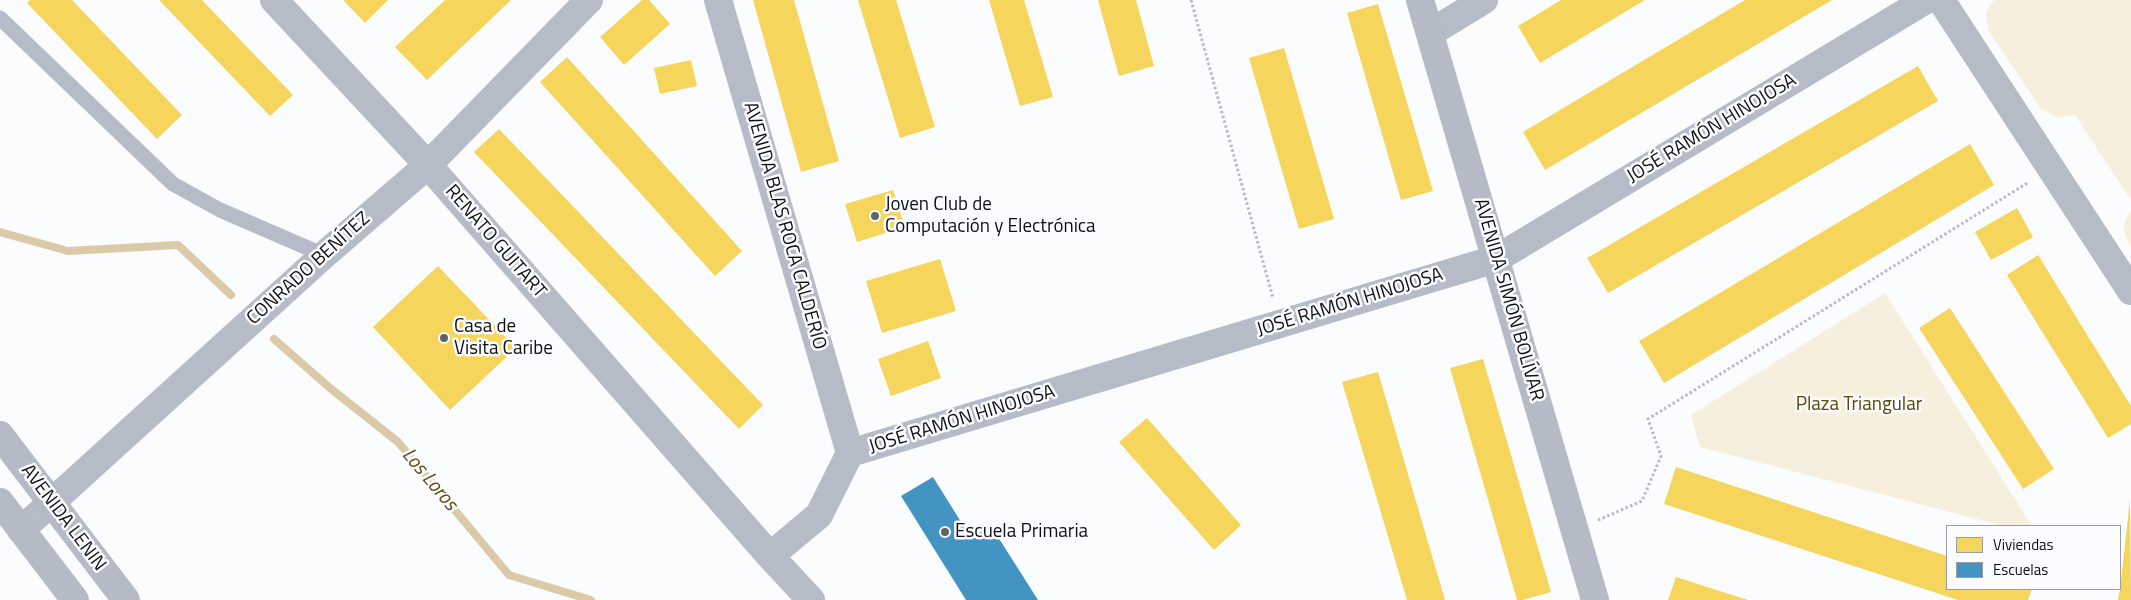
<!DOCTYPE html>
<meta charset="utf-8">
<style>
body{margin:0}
#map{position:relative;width:2131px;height:600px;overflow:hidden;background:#fbfcfe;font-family:"Titillium Web",sans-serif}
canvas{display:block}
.legend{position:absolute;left:1946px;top:525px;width:175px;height:65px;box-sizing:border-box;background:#fafcff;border:1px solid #9c9da0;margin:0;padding:6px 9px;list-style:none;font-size:15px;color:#0f0f11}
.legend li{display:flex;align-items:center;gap:10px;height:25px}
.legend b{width:25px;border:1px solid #9c9da0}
</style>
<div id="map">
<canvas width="2131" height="600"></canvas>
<ul class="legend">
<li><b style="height:14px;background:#f6d55c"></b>Viviendas</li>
<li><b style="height:14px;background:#4393c3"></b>Escuelas</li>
</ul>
</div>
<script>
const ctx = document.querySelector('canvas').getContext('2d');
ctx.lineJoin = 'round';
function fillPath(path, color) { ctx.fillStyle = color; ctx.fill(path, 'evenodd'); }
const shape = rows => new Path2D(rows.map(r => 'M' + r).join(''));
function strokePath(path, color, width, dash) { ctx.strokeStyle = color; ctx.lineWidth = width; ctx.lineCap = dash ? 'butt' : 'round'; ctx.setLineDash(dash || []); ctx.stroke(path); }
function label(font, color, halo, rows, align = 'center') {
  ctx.font = font + ' "Titillium Web",sans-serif'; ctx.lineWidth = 5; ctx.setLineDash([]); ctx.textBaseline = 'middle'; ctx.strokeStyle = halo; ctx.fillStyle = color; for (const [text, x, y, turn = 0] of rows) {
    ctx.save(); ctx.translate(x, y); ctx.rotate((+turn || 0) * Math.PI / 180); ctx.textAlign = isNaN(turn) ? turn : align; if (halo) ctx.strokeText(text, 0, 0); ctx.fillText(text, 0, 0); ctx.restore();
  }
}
const green = shape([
 [1994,0,2131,0,2131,200,2075,115,2057,118,2041,109,1988,30,1986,12],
 [2131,210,2131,247,2126,238,2124,229,2125,221],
 [1885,293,2032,526,2006,526,1996,524,1700,447,1691,415]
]);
const homes = shape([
 [30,0,72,0,182,115,157,139,27,3],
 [159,0,202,0,293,95,270,116],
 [343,0,388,0,365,23],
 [445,0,511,0,427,80,395,47],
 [642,0,649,0,670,24,624,65,600,37],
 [753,0,794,0,839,161,801,172],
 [858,0,896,0,935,127,900,138],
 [989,0,1024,0,1053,97,1020,106],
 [1098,0,1136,0,1154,66,1119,76],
 [1561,0,1645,0,1540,63,1518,26],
 [1745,0,1832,0,1545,170,1523,132],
 [1378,4,1433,191,1401,200,1347,13],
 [1284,48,1334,219,1299,229,1249,58],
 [567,57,742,251,715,276,540,82],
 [691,60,697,86,660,94,654,68],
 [1918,66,1938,101,1608,293,1587,258],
 [499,129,763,405,739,429,474,152],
 [1970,144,1994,185,1664,383,1639,341],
 [893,190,905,227,857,242,845,204],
 [2017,208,2033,237,1991,260,1975,232],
 [2038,255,2131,406,2131,424,2108,438,2007,275],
 [940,259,956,311,882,333,866,281],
 [438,266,516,348,450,410,373,327],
 [1950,308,2054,469,2023,489,1919,328],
 [928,341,941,378,891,396,878,359],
 [1483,359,1551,592,1523,600,1517,600,1450,368],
 [1378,372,1445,600,1407,600,1342,382],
 [1147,418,1241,525,1214,550,1119,442],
 [1676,467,1947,556,1947,589,2032,589,2028,600,1958,600,1664,504],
 [2130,499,2131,600,2118,600,2120,589],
 [1676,577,1748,600,1668,600]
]);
const schools = shape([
 [933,477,971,538,991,526,1038,600,966,600,901,496]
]);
const stream = shape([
 [0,232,68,251,178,245,231,295],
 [274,339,330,388,398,442,509,575,591,600]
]);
const path = shape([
 [1191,0,1273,298],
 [1598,520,1642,501,1661,456,1648,419,2029,182]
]);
const lane = shape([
 [0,18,173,184,220,210,324,255]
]);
const street = shape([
 [274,0,428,165,770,556,811,600],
 [718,0,850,453],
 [1941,0,2131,291],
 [1430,33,1484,0],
 [21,530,324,255,428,165,589,0],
 [770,556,819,515,850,453,1496,259,1926,0]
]);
const secondary = shape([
 [1420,0,1595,600],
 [0,435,126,600],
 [0,502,75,600]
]);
const markers = [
 [875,216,5,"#626264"],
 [444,338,5,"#626264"],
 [945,532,5,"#626264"]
];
const streetNames = [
 ["JOSÉ RAMÓN HINOJOSA",1712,129,-31],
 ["AVENIDA BLAS ROCA CALDERÍO",784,226,74],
 ["RENATO GUITART",495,242,49],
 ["CONRADO BENÍTEZ",309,269,-42],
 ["AVENIDA SIMÓN BOLÍVAR",1508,300,74],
 ["JOSÉ RAMÓN HINOJOSA",1350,303,-17],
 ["JOSÉ RAMÓN HINOJOSA",962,420,-17],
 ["AVENIDA LENIN",63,518,53]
];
const poiNames = [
 ["Joven Club de",885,205],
 ["Computación y Electrónica",885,227],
 ["Casa de",454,327],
 ["Visita Caribe",454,349],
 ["Escuela Primaria",955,532]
];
const parkNames = [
 ["Plaza Triangular",1859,405]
];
const waterNames = [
 ["Los Loros",429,480,50]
];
fillPath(green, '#f7efde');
fillPath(homes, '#f6d55c');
fillPath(schools, '#4393c3');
strokePath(stream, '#dacaa7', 8);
strokePath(path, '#b9bbc2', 3, [2.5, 2.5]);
strokePath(lane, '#b5bbc7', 15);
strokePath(street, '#b5bbc7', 28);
strokePath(secondary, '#b4bbc7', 28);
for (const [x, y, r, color] of markers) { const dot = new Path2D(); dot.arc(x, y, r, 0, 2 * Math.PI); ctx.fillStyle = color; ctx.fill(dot); strokePath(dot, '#fafcff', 2); }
label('19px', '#0f0f11', '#fafcff', streetNames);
label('19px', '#0f0f11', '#fafcff', poiNames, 'left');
label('19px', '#5e4604', '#fafcff', parkNames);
label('italic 20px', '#634a0c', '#fafcff', waterNames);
</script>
